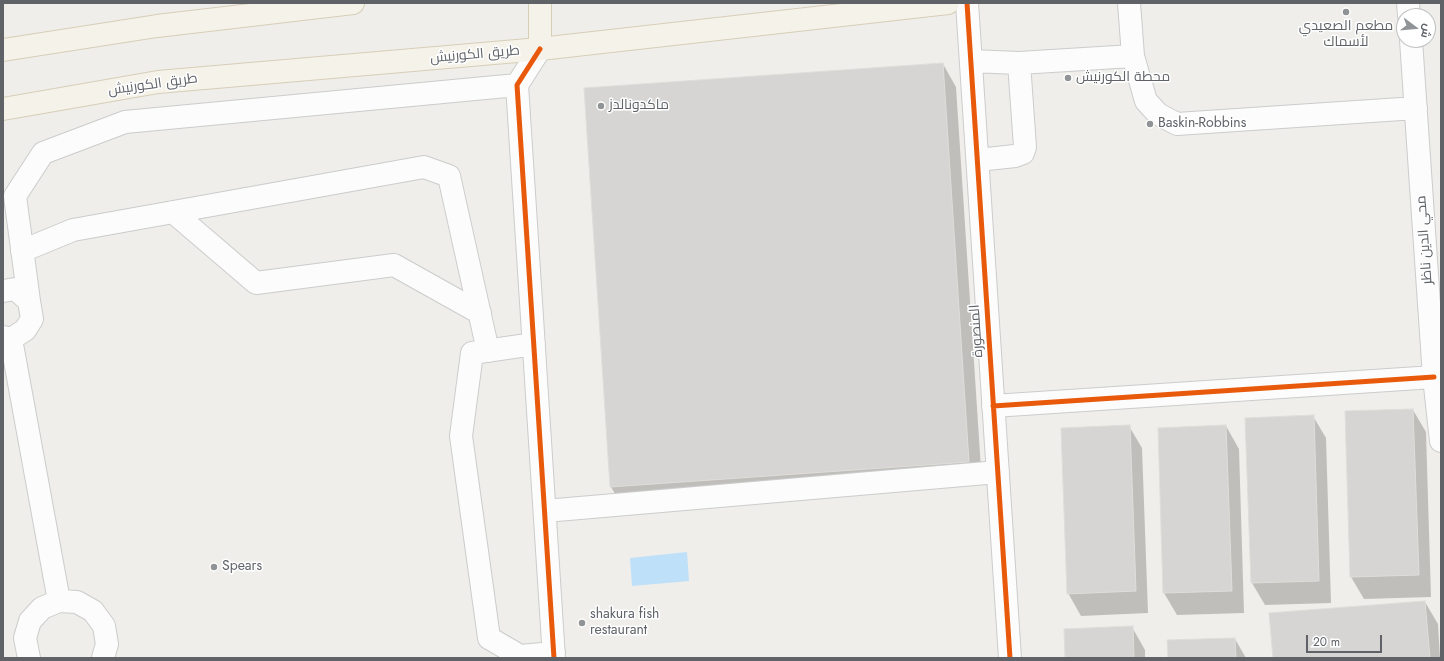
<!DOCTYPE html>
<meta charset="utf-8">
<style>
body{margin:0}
#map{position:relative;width:1444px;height:661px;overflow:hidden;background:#efeeea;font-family:Jost,Cairo,sans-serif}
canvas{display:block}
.frame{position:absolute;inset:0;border:4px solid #5f6368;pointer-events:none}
.north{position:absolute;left:1396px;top:8px;width:40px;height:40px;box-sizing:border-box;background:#fff;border:1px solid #bfc1c3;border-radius:50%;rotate:106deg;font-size:11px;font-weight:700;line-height:16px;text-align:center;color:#5f6368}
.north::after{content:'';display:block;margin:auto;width:14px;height:18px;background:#919496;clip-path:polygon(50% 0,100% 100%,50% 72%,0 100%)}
.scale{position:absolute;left:1306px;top:635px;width:76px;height:18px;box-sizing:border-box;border:2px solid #5f6368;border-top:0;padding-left:5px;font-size:12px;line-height:14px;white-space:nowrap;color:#5f6368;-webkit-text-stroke:3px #fff;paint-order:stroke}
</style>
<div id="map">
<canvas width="1444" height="661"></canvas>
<div class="frame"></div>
<div class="north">ش</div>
<div class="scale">20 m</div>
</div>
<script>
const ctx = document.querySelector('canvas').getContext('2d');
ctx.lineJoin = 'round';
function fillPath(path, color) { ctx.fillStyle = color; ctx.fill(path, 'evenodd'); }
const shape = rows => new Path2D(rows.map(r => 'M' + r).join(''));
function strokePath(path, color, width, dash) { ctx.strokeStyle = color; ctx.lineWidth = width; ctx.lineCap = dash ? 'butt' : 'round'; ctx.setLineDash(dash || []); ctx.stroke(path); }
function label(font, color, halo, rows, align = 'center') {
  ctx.font = font + ' Jost,Cairo,sans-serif'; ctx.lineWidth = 3; ctx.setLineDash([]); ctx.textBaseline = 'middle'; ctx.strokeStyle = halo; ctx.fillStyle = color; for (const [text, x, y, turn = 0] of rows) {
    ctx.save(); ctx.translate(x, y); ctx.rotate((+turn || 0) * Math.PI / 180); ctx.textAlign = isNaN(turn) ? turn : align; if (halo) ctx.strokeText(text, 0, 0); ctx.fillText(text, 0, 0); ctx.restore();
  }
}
const water = shape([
 [687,552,689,581,632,586,630,558]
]);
const shadow = shape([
 [943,64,956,87,982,484,624,509,611,487],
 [1413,410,1426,432,1431,597,1364,599,1351,577],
 [1313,416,1326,438,1331,603,1265,605,1252,583,1246,419],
 [1129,426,1142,448,1148,613,1081,616,1068,593],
 [1226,426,1239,449,1244,613,1177,615,1164,593,1159,429],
 [1425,602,1438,624,1440,658,1274,658],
 [1132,627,1145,650,1145,658,1066,658],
 [1235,639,1246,658,1168,658]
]);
const building = shape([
 [943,63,969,462,610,487,584,88,943,63],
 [1413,409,1419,575,1350,577,1345,411,1413,409],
 [1314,415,1319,581,1251,583,1245,418,1314,415],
 [1130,425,1136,591,1067,594,1061,428,1130,425],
 [1226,425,1232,591,1163,593,1158,428,1226,425],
 [1425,601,1430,658,1273,658,1269,613,1425,601],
 [1133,626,1134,658,1065,658,1064,629,1133,626],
 [1235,638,1236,658,1168,658,1167,640,1235,638]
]);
const minor = shape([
 [967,3,1010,658],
 [1129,3,1133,56,1146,101,1158,114,1177,124,1416,108],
 [1408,3,1409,16],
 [1411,40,1434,377,1441,441],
 [540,49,517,85,554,658],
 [971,61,1019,63,1025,147,1023,153,1015,156,978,160],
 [1019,63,1133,56],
 [173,212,256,283,394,265,480,313],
 [22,251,73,230,424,167,449,176,488,351],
 [3,291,15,289,29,301,32,319,25,330,11,339,3,337],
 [29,301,15,196,43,153,125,122,517,85],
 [11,339,59,601],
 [534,344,472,353,461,436,489,638,520,656,554,653],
 [993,406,1434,377],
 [545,511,998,472],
 [29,658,25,638,30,621,42,608,59,601,77,602,93,611,104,626,107,644,103,658]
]);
const major = shape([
 [540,3,540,49],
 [3,50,157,26,353,3],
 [3,109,158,82,540,49,948,3]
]);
const cycleway = shape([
 [967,3,1010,658],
 [540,49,517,85,554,658],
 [993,406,1434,377]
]);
const markers = [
 [1346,12,4,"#919496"],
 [1068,78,4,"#919496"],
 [601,106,4,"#919496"],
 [1150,124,4,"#919496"],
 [214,567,4,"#919496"],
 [582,623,4,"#919496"]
];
const poiNames = [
 ["مطعم الصعيدي",1346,27,"center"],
 ["لأسماك",1346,43,"center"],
 ["محطة الكورنيش",1076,78],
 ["ماكدونالدز",609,106],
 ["Baskin-Robbins",1158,124],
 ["Spears",222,567],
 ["shakura fish",590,615],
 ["restaurant",590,631]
];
const streetNames = [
 ["طريق الكورنيش",475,55,-5],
 ["طريق الكورنيش",153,85,-8],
 ["محي الدين ناظر",1425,240,-94],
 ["المنصورة",977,331,-94]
];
fillPath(water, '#bfe0f9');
fillPath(shadow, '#0003');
fillPath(building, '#d6d5d3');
strokePath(building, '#deddd9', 1);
strokePath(minor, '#cbcccc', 24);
strokePath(major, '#d7ceb8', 24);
strokePath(minor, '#fdfcfc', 22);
strokePath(major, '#f4f2e9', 22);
strokePath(cycleway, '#e8590c', 5);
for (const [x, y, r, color] of markers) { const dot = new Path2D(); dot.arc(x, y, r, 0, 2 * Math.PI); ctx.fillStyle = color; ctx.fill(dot); strokePath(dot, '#fff', 1.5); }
label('14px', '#5f6368', '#fff', poiNames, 'left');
label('14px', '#5f6368', '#fff', streetNames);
</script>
